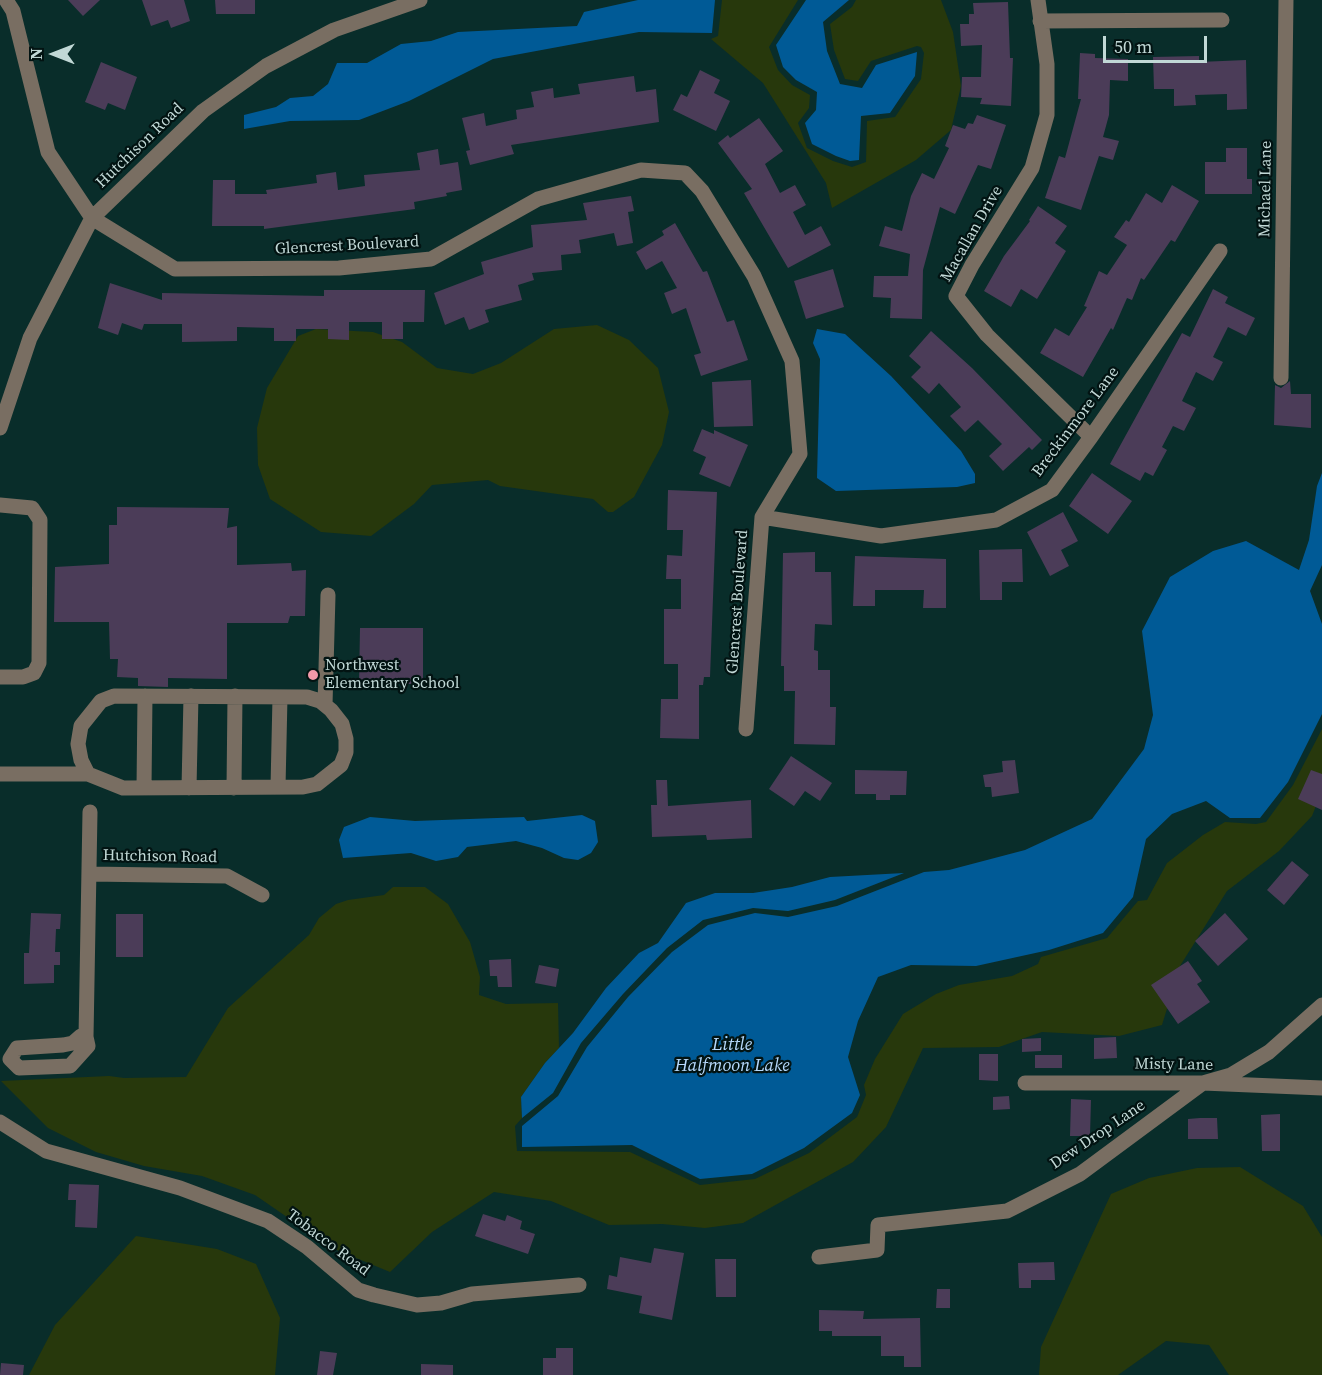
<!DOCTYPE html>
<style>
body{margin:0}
#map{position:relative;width:1322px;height:1375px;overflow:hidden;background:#092d2a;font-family:"Source Serif 4",serif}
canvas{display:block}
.north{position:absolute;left:24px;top:24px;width:60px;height:60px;-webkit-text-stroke:4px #021312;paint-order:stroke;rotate:270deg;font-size:16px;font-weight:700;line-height:24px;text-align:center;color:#c1d8d6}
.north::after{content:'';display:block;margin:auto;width:21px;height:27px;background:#c1d8d6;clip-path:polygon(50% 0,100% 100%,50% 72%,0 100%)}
.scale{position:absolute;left:1103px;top:36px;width:104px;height:27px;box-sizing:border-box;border:3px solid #c1d8d6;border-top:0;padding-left:8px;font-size:18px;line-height:21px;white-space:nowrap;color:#c1d8d6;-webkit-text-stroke:4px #021312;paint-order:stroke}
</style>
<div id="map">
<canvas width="1322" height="1375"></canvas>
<div class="north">N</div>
<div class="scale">50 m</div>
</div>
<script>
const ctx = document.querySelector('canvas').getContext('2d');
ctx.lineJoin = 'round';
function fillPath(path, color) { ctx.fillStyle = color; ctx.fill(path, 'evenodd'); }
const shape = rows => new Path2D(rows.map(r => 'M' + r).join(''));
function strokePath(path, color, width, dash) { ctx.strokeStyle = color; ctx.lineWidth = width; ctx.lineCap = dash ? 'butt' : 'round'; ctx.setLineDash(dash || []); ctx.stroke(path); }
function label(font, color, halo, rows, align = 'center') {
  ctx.font = font + ' "Source Serif 4",serif'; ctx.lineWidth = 4.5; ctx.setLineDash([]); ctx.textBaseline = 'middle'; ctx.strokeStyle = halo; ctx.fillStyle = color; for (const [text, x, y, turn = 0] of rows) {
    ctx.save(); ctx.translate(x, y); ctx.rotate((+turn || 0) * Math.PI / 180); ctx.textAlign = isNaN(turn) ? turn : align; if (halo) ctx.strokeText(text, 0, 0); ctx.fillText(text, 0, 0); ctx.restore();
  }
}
const green = shape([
 [722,0,798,0,769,47,778,70,792,85,810,95,809,108,798,123,807,148,833,161,852,167,866,162,867,121,895,117,921,79,924,53,921,47,917,46,871,61,858,81,845,79,834,50,830,24,852,7,856,0,941,0,953,32,961,86,951,130,916,160,832,208,826,183,763,83,711,39,718,36],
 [597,325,629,340,658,368,669,412,662,445,634,497,613,512,608,512,593,499,500,486,488,480,432,485,414,504,371,536,321,532,270,499,258,465,257,428,267,388,298,336,316,329,373,332,402,342,437,368,473,374,501,363,554,329],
 [1322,729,1322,791,1312,816,1279,851,1227,891,1180,966,1162,1025,1119,1036,1042,1032,999,1047,923,1048,886,1127,853,1162,743,1223,705,1228,662,1224,609,1225,551,1201,494,1192,432,1232,390,1272,332,1248,255,1195,202,1176,144,1166,96,1152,48,1128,1,1081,109,1076,124,1078,186,1077,228,1008,309,935,319,918,336,904,348,900,384,895,393,887,425,887,448,904,470,942,480,977,479,995,506,1004,558,1003,559,1048,545,1063,521,1097,522,1118,515,1126,517,1151,630,1152,700,1185,755,1179,809,1153,857,1117,866,1095,864,1085,875,1059,903,1014,936,994,959,985,1012,976,1038,964,1041,957,1107,938,1138,901,1147,900,1167,863,1203,835,1225,822,1256,824,1266,822,1293,785],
 [1240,1167,1303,1206,1322,1237,1322,1375,1229,1375,1209,1345,1166,1341,1118,1375,1039,1375,1041,1347,1111,1194,1149,1178,1197,1168],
 [136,1236,217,1249,256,1264,280,1318,275,1375,29,1375,55,1325]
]);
const water = shape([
 [638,0,715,0,712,33,639,32,493,59,409,101,359,120,290,121,244,129,244,115,276,107,290,98,313,96,328,84,337,63,367,63,401,44,431,41,458,32,577,26,584,12],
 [806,0,849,0,823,22,827,51,840,84,862,88,876,65,917,52,915,76,890,113,861,116,859,160,850,161,836,156,812,144,805,123,816,110,817,92,796,80,783,67,776,45],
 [817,329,845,334,891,376,961,451,975,474,975,483,957,487,836,491,817,478,820,359,813,343],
 [1322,473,1322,565,1310,591,1322,624,1322,714,1288,782,1260,818,1230,818,1206,801,1172,814,1146,839,1133,897,1103,933,1049,950,976,966,911,965,878,977,858,1021,848,1057,860,1095,852,1113,804,1148,752,1174,700,1179,632,1145,522,1147,522,1126,558,1096,587,1047,628,997,672,952,708,925,755,913,788,917,837,906,924,872,949,870,1025,850,1092,819,1144,749,1153,715,1142,631,1170,577,1213,551,1246,541,1299,570,1309,540,1317,486],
 [582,815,595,821,598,842,591,853,578,860,564,858,542,848,516,841,467,847,458,857,436,861,411,853,343,858,339,840,344,827,370,817,415,821,524,817,527,821],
 [904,873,835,900,788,911,753,908,703,920,667,948,623,994,581,1043,553,1093,522,1118,521,1097,545,1063,573,1033,606,988,639,953,658,943,686,903,715,893,753,893,792,887,830,877]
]);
const building = shape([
 [68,0,100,0,83,16],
 [142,0,184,0,190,21,171,28,168,20,151,26],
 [215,0,255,0,255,14,216,14],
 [1008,2,1010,58,1013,58,1011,106,980,104,982,98,961,97,962,77,981,77,982,45,961,46,960,24,969,24,969,14,974,14,973,3],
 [1080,53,1095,54,1095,58,1128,59,1128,81,1110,80,1109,115,1103,137,1119,141,1113,160,1099,156,1081,210,1045,198,1059,156,1065,158,1081,99,1078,99],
 [1199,56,1199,62,1246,60,1247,109,1227,110,1227,94,1195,95,1196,105,1174,106,1174,89,1154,89,1153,57],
 [101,62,137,77,125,110,108,103,105,110,85,102],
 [700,70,720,80,714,93,730,101,716,131,673,110,681,94,687,97],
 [634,76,636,92,656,89,659,122,511,145,514,154,470,165,466,151,470,150,462,118,484,113,486,126,517,119,516,110,534,107,531,92,553,88,554,98,580,94,578,84],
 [977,115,1006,125,991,169,978,165,955,214,940,207,923,270,922,319,890,318,891,298,873,297,874,276,908,276,910,254,879,246,885,226,902,231,911,196,922,173,934,179,949,148,945,146,953,125,965,129,968,123,973,124],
 [759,118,783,151,765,164,780,193,795,185,806,205,793,212,805,235,821,226,831,245,788,268,744,193,752,189,718,143,728,135,730,138],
 [1226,148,1247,148,1247,179,1252,179,1252,194,1205,194,1205,162,1226,162],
 [438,149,440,165,458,162,462,190,446,193,447,196,414,202,415,209,264,229,264,226,212,226,213,180,235,180,235,194,267,194,266,190,317,183,316,175,336,172,338,190,365,186,364,175,420,170,417,153],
 [1172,185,1199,201,1175,242,1171,240,1144,280,1141,278,1132,300,1127,298,1113,330,1111,328,1083,377,1040,353,1055,328,1069,336,1087,307,1084,306,1099,271,1107,275,1127,245,1114,237,1126,220,1129,222,1146,193,1162,203],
 [631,196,634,211,628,212,633,243,617,246,614,233,579,240,581,253,561,255,562,270,532,273,534,280,518,285,522,300,485,310,489,322,469,330,464,317,445,325,434,293,484,274,481,262,533,247,531,225,587,220,583,203],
 [1038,206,1067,226,1055,243,1066,251,1037,299,1021,289,1011,307,984,291,1004,256,1030,221,1029,220],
 [675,223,703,272,707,271,727,322,734,320,748,360,701,376,694,355,701,353,686,308,672,314,664,293,677,288,662,261,646,270,636,252,664,235,662,231],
 [833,269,844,307,806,319,794,281],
 [110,283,162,300,162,293,324,296,324,290,425,290,424,322,403,322,403,339,382,339,382,322,349,322,349,340,328,339,328,329,296,329,296,341,274,341,274,328,237,327,237,341,182,342,182,324,144,324,142,330,122,323,118,335,98,328],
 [1213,289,1228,297,1225,303,1255,318,1246,336,1228,327,1213,357,1223,362,1213,381,1196,372,1182,401,1196,408,1184,431,1173,426,1162,447,1167,450,1153,476,1145,472,1140,481,1110,464,1182,333,1190,337],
 [931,331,972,368,1042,440,1032,450,1029,447,1003,471,989,456,1002,444,978,420,965,432,950,416,961,407,939,383,929,394,911,377,921,367,909,356],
 [751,380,753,426,714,427,712,382],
 [1290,381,1291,394,1311,394,1311,428,1274,425,1275,385,1281,388],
 [702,429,714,434,714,430,748,445,730,487,699,474,706,457,693,451],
 [1092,473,1132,501,1108,534,1069,506],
 [668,490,717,492,710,677,704,677,703,685,699,685,699,739,660,738,661,699,678,699,678,664,664,664,664,609,681,609,681,579,666,579,667,555,682,556,683,530,667,530],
 [117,507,229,508,227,528,237,526,237,565,291,563,292,571,306,570,305,616,290,616,288,623,227,623,227,679,168,678,168,687,138,686,138,678,117,677,118,659,110,659,109,622,54,622,55,567,109,564,109,525,117,525],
 [1063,512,1078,541,1061,550,1069,566,1050,576,1027,532],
 [1022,549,1023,582,1002,582,1002,600,980,600,979,550],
 [815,552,815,572,831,572,832,625,815,624,814,650,818,651,818,670,830,670,830,707,836,707,835,745,794,744,795,691,784,691,784,666,781,666,783,553],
 [855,556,946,559,946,608,923,608,924,590,875,590,875,606,853,606],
 [360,628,423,628,423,684,359,684],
 [791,756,832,783,820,801,805,791,794,806,769,789],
 [1015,760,1019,793,992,797,991,787,985,787,983,775,1003,772,1002,761],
 [855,770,907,771,906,795,890,795,890,800,876,800,876,794,855,794],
 [1311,770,1322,774,1322,810,1298,799],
 [656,780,667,780,668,806,751,800,752,838,707,840,706,835,652,837,651,805,657,805],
 [1292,861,1309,875,1284,905,1267,890],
 [31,913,61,914,60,929,56,929,55,952,60,952,60,965,54,965,54,983,24,984,24,953,29,953],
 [1225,913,1248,939,1218,966,1195,941],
 [116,914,143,914,143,957,116,957],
 [511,959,512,987,498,987,497,976,490,976,489,960],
 [1188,961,1202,981,1197,984,1210,1002,1178,1024,1151,985],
 [539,965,559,969,556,987,535,983],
 [1116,1037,1117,1058,1094,1059,1094,1038],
 [1041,1038,1041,1051,1022,1052,1022,1039],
 [979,1054,998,1054,998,1081,979,1080],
 [1035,1055,1062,1055,1062,1068,1035,1068],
 [1009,1096,1010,1109,993,1110,993,1097],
 [1071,1099,1091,1100,1090,1136,1070,1136],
 [1280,1114,1280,1151,1262,1151,1261,1115],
 [1200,1118,1217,1118,1218,1139,1188,1139,1188,1119],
 [69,1184,99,1185,97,1228,75,1227,76,1200,68,1200],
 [483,1214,505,1221,507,1215,522,1221,520,1229,535,1234,528,1254,475,1236],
 [654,1248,684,1253,672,1320,639,1313,642,1296,607,1289,609,1275,617,1277,620,1257,651,1263],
 [715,1259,736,1259,736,1297,716,1297],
 [1054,1262,1055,1280,1031,1280,1031,1288,1019,1288,1018,1263],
 [937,1289,950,1289,950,1308,936,1308],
 [819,1310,864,1311,863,1319,920,1318,921,1367,904,1367,904,1356,881,1356,881,1336,832,1336,832,1331,819,1331],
 [556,1348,573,1348,573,1375,543,1375,543,1358,556,1358],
 [320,1351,337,1353,333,1375,317,1375],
 [1,1363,24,1365,23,1375,0,1375],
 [421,1364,453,1365,453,1375,421,1375]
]);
const minor = shape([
 [6,0,13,11,48,152,92,218,175,269,339,268,431,259,538,199,641,170,685,173,702,191,754,276,792,361,800,454,762,517,746,729],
 [1038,0,1047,64,1047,115,1032,168,972,265,956,296,987,335,1091,437],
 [1040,21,1222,20],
 [1281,378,1286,0],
 [0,428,30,338,92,218,203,111,266,66,334,30,420,0],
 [0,505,32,508,40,520,39,663,34,673,23,677,0,677],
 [762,517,881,536,996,520,1052,490,1091,437,1220,251],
 [325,705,328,595],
 [0,774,88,774,123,788,303,787,317,784,341,765,346,752,346,739,342,724,331,710,320,701,307,697,114,696,101,701,81,726,78,744,81,760,88,774],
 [278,787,280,697],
 [144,788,145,696],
 [189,788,191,696],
 [234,788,235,696],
 [90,874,227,876,262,895],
 [10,1059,19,1068,70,1066,88,1046,86,1037,90,812],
 [10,1059,17,1048,63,1045,73,1043,81,1036,86,1037],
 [1025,1083,1203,1083,1322,1088],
 [0,1122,46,1151,180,1188,268,1221,307,1247,358,1290,374,1295,417,1305,441,1303,472,1294,579,1285],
 [819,1257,877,1250,878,1225,1007,1211,1013,1208,1080,1174,1203,1083,1231,1075,1269,1052,1322,1005]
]);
const markers = [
 [313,675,6,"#f39aaa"]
];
const streetNames = [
 ["Hutchison Road",140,146,-44],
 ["Michael Lane",1266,189,-89],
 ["Macallan Drive",972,234,-60],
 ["Glencrest Boulevard",347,246,-3],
 ["Breckinmore Lane",1076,422,-53],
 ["Glencrest Boulevard",738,602,-86],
 ["Hutchison Road",160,857,1],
 ["Misty Lane",1174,1065,1],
 ["Dew Drop Lane",1098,1135,-34],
 ["Tobacco Road",328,1243,37]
];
const poiNames = [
 ["Northwest",325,666],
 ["Elementary School",325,684]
];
const waterNames = [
 ["Little",732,1045],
 ["Halfmoon Lake",732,1066]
];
fillPath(green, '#27380c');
fillPath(water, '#005a96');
fillPath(building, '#4b3c58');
strokePath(minor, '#796e62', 15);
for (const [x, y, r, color] of markers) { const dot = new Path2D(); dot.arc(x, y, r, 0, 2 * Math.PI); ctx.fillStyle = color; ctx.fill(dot); strokePath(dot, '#021312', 2); }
label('16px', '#c1d8d6', '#021312', streetNames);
label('16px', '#c1d8d6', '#021312', poiNames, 'left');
label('italic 18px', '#b6d9fc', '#021312', waterNames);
</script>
